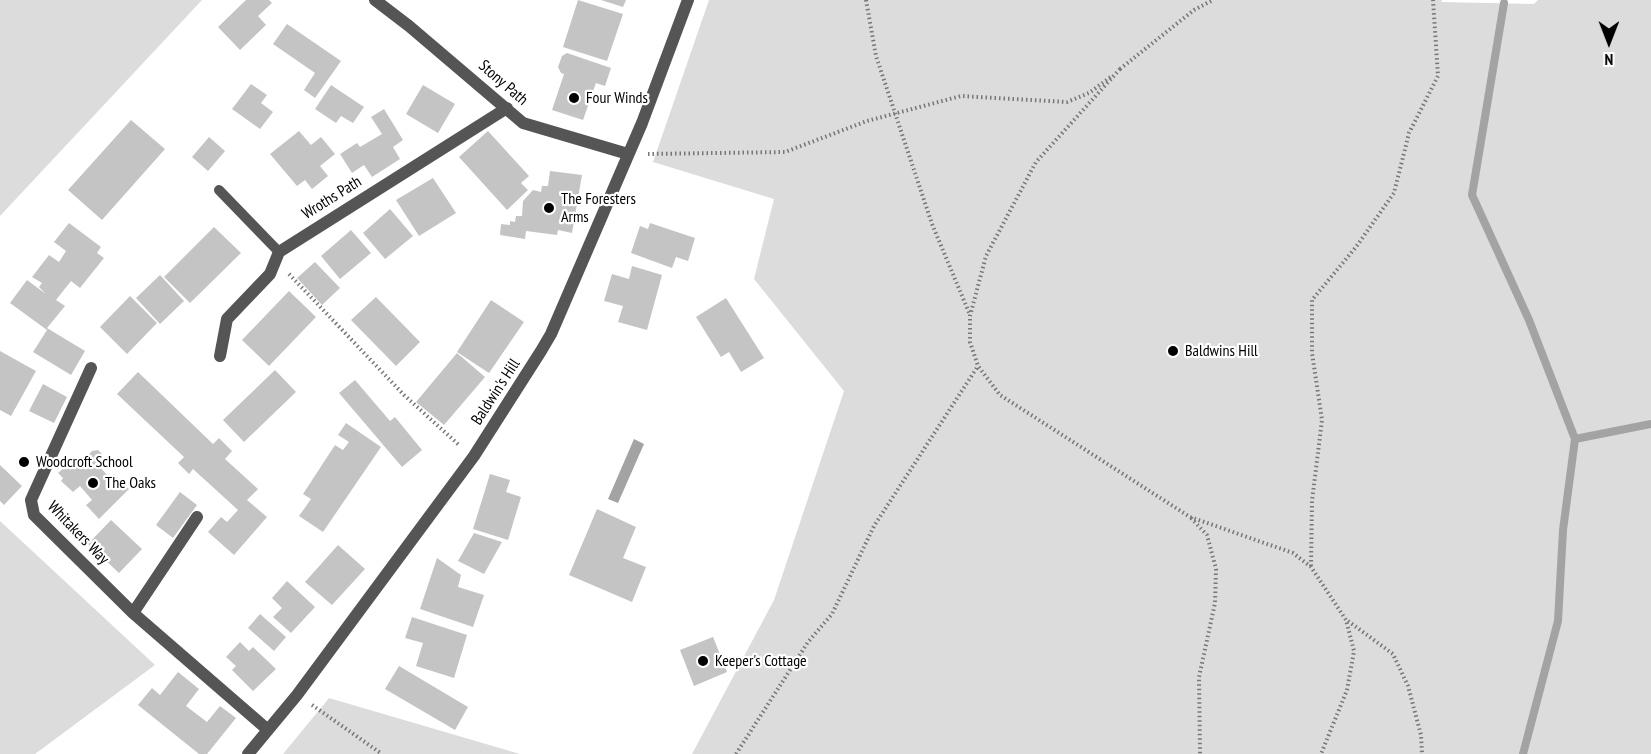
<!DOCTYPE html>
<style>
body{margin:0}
#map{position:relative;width:1651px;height:754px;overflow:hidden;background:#fff;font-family:"PT Sans Narrow",sans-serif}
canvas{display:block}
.north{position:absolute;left:1579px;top:12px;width:60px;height:60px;-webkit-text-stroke:4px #fff;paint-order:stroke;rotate:180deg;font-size:16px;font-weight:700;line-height:24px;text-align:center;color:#000}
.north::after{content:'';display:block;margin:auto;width:21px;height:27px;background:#000;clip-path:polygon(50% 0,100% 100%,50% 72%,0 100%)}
</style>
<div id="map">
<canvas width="1651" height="754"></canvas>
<div class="north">N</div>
</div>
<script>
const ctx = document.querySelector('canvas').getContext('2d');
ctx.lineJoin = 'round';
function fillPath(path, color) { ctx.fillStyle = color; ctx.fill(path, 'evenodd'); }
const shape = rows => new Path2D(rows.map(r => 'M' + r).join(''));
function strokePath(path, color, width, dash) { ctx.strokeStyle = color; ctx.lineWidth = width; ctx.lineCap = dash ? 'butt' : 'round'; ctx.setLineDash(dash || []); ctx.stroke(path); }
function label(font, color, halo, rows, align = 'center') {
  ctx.font = font + ' "PT Sans Narrow",sans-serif'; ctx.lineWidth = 4.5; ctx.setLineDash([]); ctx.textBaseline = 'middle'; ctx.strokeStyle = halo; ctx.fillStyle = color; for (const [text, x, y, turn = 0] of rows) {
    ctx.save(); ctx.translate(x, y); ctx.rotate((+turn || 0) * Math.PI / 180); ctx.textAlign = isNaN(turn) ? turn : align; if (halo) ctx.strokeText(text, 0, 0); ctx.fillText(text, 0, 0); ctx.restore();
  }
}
const green = shape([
 [0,0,202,0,0,216],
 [709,0,1442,0,1441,2,1534,4,1538,0,1651,0,1651,754,692,754,774,600,844,391,754,279,774,199,653,162],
 [0,521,155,665,35,754,0,754],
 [329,698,520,754,283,754]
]);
const water = shape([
 [634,439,644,444,618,503,608,499]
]);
const stream = shape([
 [1504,3,1472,195,1529,320,1575,439,1563,530,1558,621,1523,754],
 [1575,439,1651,424]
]);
const building = shape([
 [246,0,269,0,272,3,258,16,266,25,240,50,218,27],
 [578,0,623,14,607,61,563,47],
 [601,0,626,0,623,7],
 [287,24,341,61,315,98,304,90,315,73,273,44],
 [567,53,611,68,605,86,596,83,583,120,552,110,564,74,561,73,558,67,562,56],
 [251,84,267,95,261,103,273,112,260,129,232,109],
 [331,85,364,107,353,123,341,116,336,123,315,109],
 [423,85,455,104,438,133,406,114],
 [384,109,403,140,393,147,400,159,372,177,364,165,352,173,340,154,357,143,360,147,382,134,371,117],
 [131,120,165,149,102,220,68,190],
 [299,131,311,145,321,137,335,154,320,166,328,176,312,189,305,180,297,186,270,154],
 [488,131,529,176,521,183,528,190,507,210,459,157],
 [209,137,225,151,208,171,192,157],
 [550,171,582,175,572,233,558,230,557,235,526,231,525,239,500,235,501,224,510,225,510,221,515,222,516,216,522,216,523,201,533,190,541,192,542,186,548,186],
 [433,178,456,213,419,236,396,200],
 [390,209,413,236,385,259,363,233],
 [69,223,101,247,97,253,104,258,80,288,71,281,56,300,65,306,47,328,85,351,71,375,33,352,47,330,10,303,27,280,46,294,39,287,42,283,32,277,49,255,59,262,66,251,54,242],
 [650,223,695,238,688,261,676,257,672,268,631,253,640,226,648,229],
 [214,227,241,253,190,303,164,277],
 [351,230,371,253,340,279,321,256],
 [315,262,340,288,322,305,297,278],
 [632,266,662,275,647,330,618,322,623,306,604,301,612,274,629,279],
 [160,275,184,301,160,324,136,298],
 [289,291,316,317,269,366,242,340],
 [130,296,157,323,127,354,100,327],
 [376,297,420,342,396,366,351,320],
 [726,298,764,358,741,372,729,352,721,357,696,317],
 [491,300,524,322,489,373,457,352],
 [0,351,36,371,11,416,0,410],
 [457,353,485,377,444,425,416,402],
 [275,370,296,392,244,442,223,420],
 [138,372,213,444,219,438,232,451,225,459,258,489,247,500,267,517,234,555,208,532,221,517,227,522,238,510,193,469,189,474,178,463,184,457,117,394],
 [355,380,390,421,395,417,422,450,402,467,339,393],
 [43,384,67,397,54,423,29,411],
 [346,423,381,447,323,532,299,516,311,499,303,494,335,445,343,450,349,442,338,435],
 [98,450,102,454,102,459,97,464,110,478,114,474,129,489,99,519,86,505,92,500,80,486,73,492,61,481,63,478,58,473,76,457,82,462,92,451],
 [0,465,22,486,4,505,0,501],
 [490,474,510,480,506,492,521,497,508,540,473,529],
 [180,492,197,505,173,538,156,525],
 [597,509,636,527,623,558,646,567,632,602,569,575],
 [111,520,142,549,119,573,88,544],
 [474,533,502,542,484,574,458,561],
 [338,545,365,569,332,605,305,582],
 [437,558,461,575,458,587,484,595,473,627,420,609],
 [287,581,315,607,291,633,273,617,282,608,272,598],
 [260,614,286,637,274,651,248,628],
 [412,617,467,635,454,678,416,666,423,643,405,638],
 [713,637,727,672,694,686,680,650],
 [240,642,249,651,253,647,276,669,253,691,232,670,236,666,226,657],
 [399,666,468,707,455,730,385,689],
 [178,672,199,689,186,706,207,722,220,706,236,718,207,754,199,754,138,705,152,688,160,695]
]);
const path = shape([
 [866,0,876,56,932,224,970,315],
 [1120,69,1036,162,986,256,970,316,970,342,978,366,1000,395,1190,517,1293,553,1311,567,1346,620,1354,651,1347,690,1321,754],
 [1120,69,1194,10,1213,0],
 [648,154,785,152,867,121,961,96,1067,102,1089,93,1112,76],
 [289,274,404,395,459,445],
 [1191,518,1207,535,1216,569,1215,603,1199,677,1200,754],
 [1311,566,1312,501,1322,420,1312,353,1312,300,1356,247,1394,193,1409,133,1438,76,1433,0],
 [1348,621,1393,654,1408,686,1421,735,1422,754],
 [312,705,382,754],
 [736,754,808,642,832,614,874,526,978,366]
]);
const lane = shape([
 [219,190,279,252]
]);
const street = shape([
 [375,0,409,26,523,123,628,154],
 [220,356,227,319,270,274,279,252,507,108],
 [91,368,31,500,34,515,133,613,268,730],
 [133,613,197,517],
 [248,754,297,695,474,456,541,351,551,334,642,123,688,0]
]);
const markers = [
 [574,98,6,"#000"],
 [549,208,6,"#000"],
 [1173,351,6,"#000"],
 [24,462,6,"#000"],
 [93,483,6,"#000"],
 [703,661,6,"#000"]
];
const streetNames = [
 ["Stony Path",503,83,41],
 ["Wroths Path",332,198,-32],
 ["Baldwin's Hill",496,392,-57],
 ["Whitakers Way",78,533,46]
];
const poiNames = [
 ["Four Winds",586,98],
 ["The Foresters",561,199],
 ["Arms",561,217],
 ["Baldwins Hill",1185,351],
 ["Woodcroft School",36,462],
 ["The Oaks",105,483],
 ["Keeper's Cottage",715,661]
];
fillPath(green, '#dcdcdc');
fillPath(water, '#a3a3a3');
strokePath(stream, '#a3a3a3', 8);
fillPath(building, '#c4c4c4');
strokePath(path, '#777', 4, [1.5, 3]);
strokePath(lane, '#555', 10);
strokePath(street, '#555', 12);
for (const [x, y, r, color] of markers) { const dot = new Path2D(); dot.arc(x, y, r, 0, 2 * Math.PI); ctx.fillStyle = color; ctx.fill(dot); strokePath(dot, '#fff', 2); }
label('16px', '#000', '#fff', streetNames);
label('16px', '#000', '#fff', poiNames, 'left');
</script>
